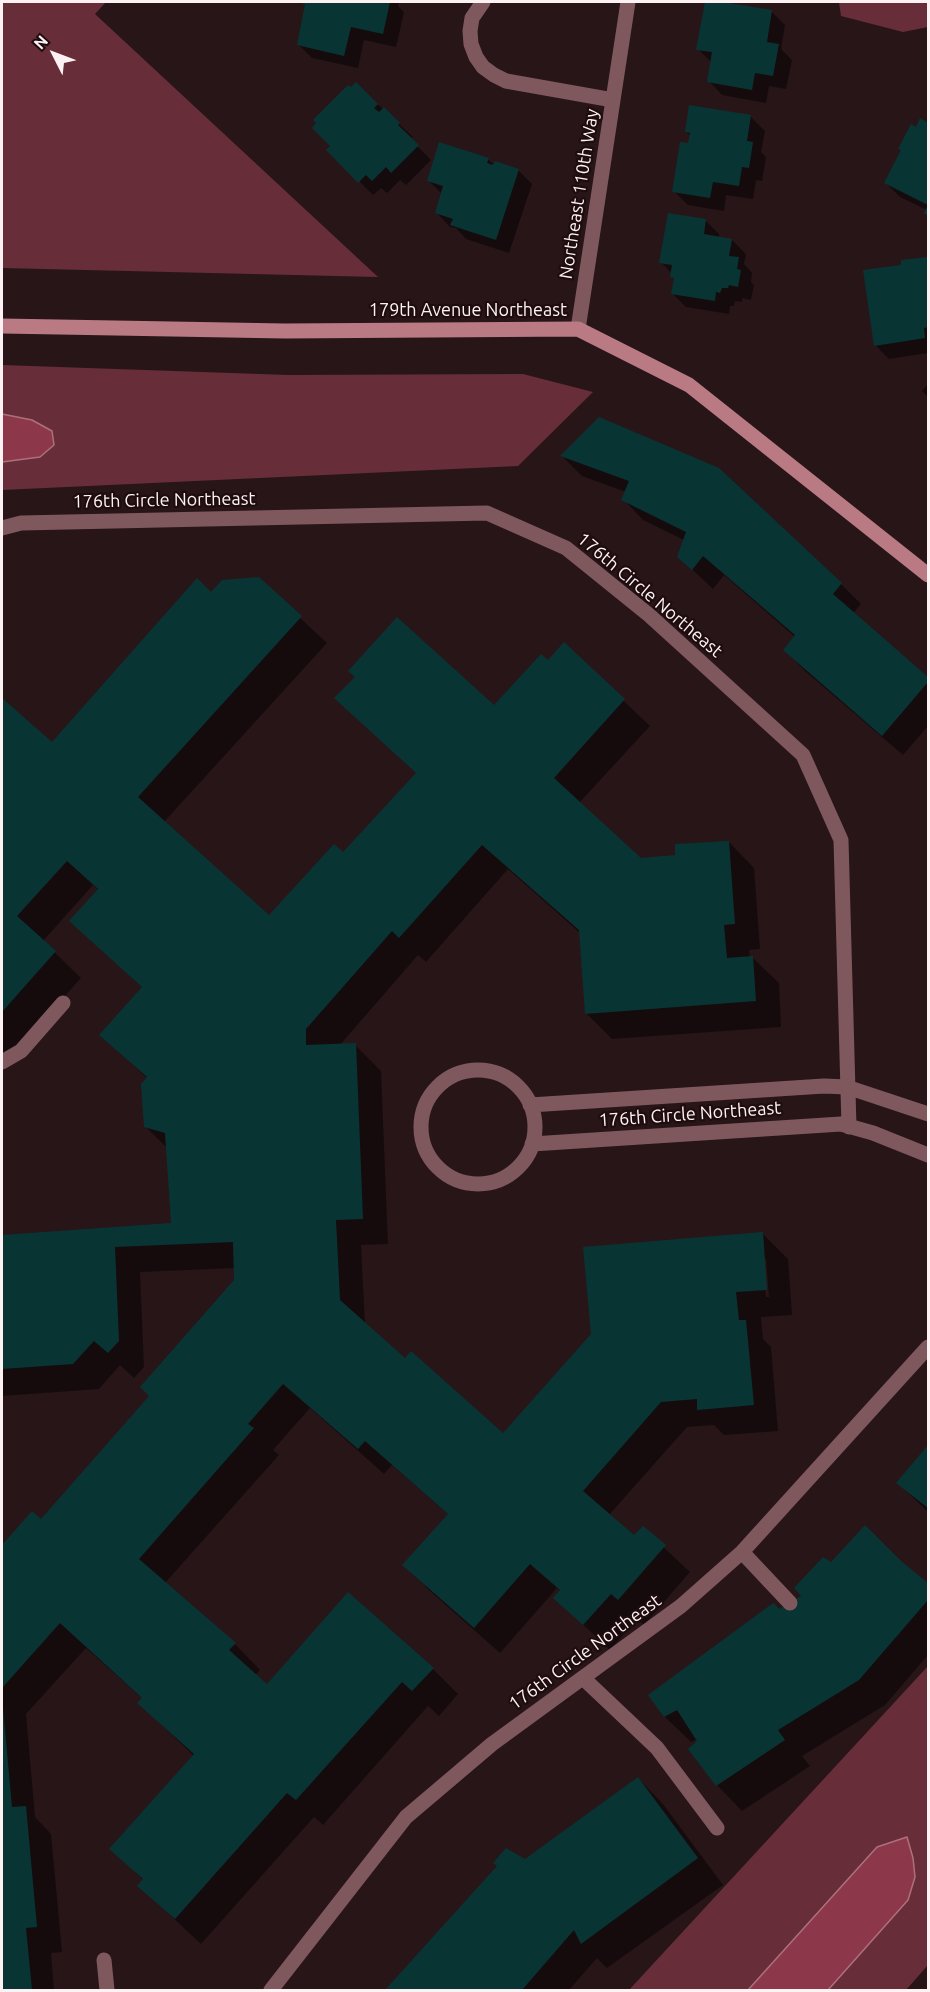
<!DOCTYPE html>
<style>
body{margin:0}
#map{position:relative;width:930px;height:1992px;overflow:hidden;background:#281518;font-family:Ubuntu,sans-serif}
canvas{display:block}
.frame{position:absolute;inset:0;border:3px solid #fdf2f3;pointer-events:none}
.north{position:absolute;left:24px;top:24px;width:60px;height:60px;-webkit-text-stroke:4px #1e0c0f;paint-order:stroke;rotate:312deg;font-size:16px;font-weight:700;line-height:24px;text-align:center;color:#fdf2f3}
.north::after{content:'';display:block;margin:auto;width:21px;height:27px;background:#fdf2f3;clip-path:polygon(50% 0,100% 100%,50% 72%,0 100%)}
</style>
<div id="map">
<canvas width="930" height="1992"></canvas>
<div class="frame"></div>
<div class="north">N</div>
</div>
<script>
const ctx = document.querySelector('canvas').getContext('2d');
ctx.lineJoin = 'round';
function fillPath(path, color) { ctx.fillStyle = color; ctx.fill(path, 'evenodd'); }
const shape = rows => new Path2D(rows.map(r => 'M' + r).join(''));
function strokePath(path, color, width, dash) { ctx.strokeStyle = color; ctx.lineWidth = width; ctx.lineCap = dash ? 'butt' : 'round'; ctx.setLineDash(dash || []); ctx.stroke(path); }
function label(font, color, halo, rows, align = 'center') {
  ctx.font = font + ' Ubuntu,sans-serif'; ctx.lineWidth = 4.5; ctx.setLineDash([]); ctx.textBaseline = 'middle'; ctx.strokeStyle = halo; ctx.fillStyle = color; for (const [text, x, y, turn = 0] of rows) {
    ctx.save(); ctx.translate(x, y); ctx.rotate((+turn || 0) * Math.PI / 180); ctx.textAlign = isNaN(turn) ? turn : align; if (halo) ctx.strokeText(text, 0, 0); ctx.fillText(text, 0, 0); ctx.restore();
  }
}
const green = shape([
 [2,2,106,2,95,14,378,277,2,268],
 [839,2,928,2,928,27,903,32,841,16],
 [2,365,288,375,523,374,593,392,518,466,2,490],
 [928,1666,928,1965,906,1990,629,1990]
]);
const water = shape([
 [2,414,32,420,52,431,54,445,40,457,2,462,2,414],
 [907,1837,913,1858,915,1877,908,1900,828,1990,748,1990,877,1847,907,1837]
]);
const shadow = shape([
 [305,2,399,2,398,6,404,12,396,47,364,40,358,68,312,58,298,44,307,5],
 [706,2,771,11,785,25,781,49,792,60,786,89,769,86,766,103,722,95,709,81,712,63,698,49],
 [356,84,413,137,410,139,431,160,406,185,400,180,387,193,381,188,373,195,328,150,332,146,351,90],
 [691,107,751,117,765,131,761,152,766,157,762,181,756,180,753,199,726,195,724,211,688,205,674,191,689,145,691,136,686,132],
 [921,120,928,124,928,216,926,213,927,210,900,197,886,183],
 [488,159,495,166,518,170,532,184,509,253,466,239,456,228,450,227,437,213,442,194,428,180],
 [706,221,719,234,719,238,732,240,746,254,744,264,752,273,751,282,754,285,751,300,742,298,742,302,735,301,734,306,730,306,729,314,686,307,672,293,675,280,672,277,672,274,661,262],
 [928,258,928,353,889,359,875,345,903,266,902,262],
 [928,384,928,397,922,391],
 [600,418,841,584,861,604,853,613,928,679,928,726,903,755,805,671,785,650,795,637,724,575,713,589,678,556,684,540,643,520,623,499,626,492,582,476,562,456],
 [258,579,327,643,164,822,269,917,343,855,417,774,336,698,495,707,548,662,564,644,650,726,579,803,641,859,677,857,729,842,754,868,760,949,749,950,750,958,753,958,779,983,781,1027,612,1039,586,1013,580,933,508,869,426,962,418,955,339,1046,355,1045,381,1071,388,1244,361,1245,365,1324,405,1360,503,1435,762,1233,788,1259,792,1315,761,1317,763,1339,771,1347,778,1431,724,1435,714,1425,687,1427,609,1515,634,1537,643,1528,690,1572,644,1625,637,1619,610,1650,555,1598,561,1592,557,1588,500,1653,430,1591,404,1565,449,1515,392,1465,384,1474,310,1408,273,1450,279,1455,165,1583,235,1644,260,1670,255,1675,267,1686,433,1669,458,1694,439,1716,428,1706,323,1825,314,1817,201,1944,139,1886,144,1881,111,1848,194,1756,139,1703,143,1699,86,1648,26,1714,35,1817,51,1834,62,1952,51,1953,54,1990,2,1990,2,1547,32,1513,41,1521,151,1396,236,1281,235,1268,140,1272,144,1367,134,1378,120,1365,99,1389,2,1396,2,1236,172,1225,167,1148,145,1126,148,1079,101,1035,143,988,71,921,98,890,93,885,43,941,81,978,2,1066,2,700,52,744,211,594],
 [763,1259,766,1259,769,1297,766,1297],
 [928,1447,928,1512,898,1483],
 [900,1562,928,1585,928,1655,885,1705,802,1756,810,1766,742,1811,717,1785,697,1739,691,1742,665,1717,650,1695,803,1596,831,1564],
 [638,1778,663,1804,723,1885,607,1968,597,1958,569,1990,387,1990,499,1866,525,1861]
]);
const building = shape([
 [303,2,390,2,383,34,351,27,344,56,297,45,305,4,303,4],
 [705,2,723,2,772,10,767,42,779,44,773,76,755,73,752,90,707,82,712,52,696,50],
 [356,82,378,104,374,108,379,112,384,107,400,123,398,125,419,145,391,173,386,167,372,181,366,175,358,183,326,150,330,146,312,128,316,123,313,120,348,85,351,87],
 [689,105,751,115,747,141,753,142,749,168,742,167,739,186,713,182,710,198,672,192,680,142,688,143,690,133,685,132],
 [920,118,928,123,928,216,924,213,928,205,884,183,901,150,898,149,911,124,916,127],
 [439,142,489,158,487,163,493,165,495,161,519,169,496,240,450,225,453,219,435,213,443,186,427,181],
 [668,213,706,219,704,234,732,239,729,256,739,257,737,269,741,270,738,287,729,285,728,288,722,288,720,293,716,292,715,301,671,294,674,278,670,277,672,265,659,263],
 [928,257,928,327,924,328,925,338,874,346,863,270,901,265,901,260],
 [599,417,719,468,842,583,833,594,928,677,928,682,882,736,783,650,795,635,703,556,692,570,677,557,686,532,621,500,629,481,560,456],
 [259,577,302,616,138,797,269,915,334,844,343,852,416,773,334,698,355,677,348,671,397,617,494,705,541,654,548,660,564,642,625,699,554,778,641,858,675,855,675,844,729,841,735,924,724,925,727,958,753,956,756,1001,585,1014,579,930,482,845,399,938,392,931,306,1029,306,1045,356,1043,363,1219,336,1220,340,1300,405,1358,411,1351,503,1433,591,1334,583,1247,763,1232,767,1290,736,1292,739,1320,746,1320,754,1405,697,1410,697,1399,661,1402,583,1491,634,1535,643,1526,666,1545,618,1600,611,1594,583,1625,553,1598,560,1590,530,1564,474,1628,402,1565,448,1514,365,1441,358,1449,283,1384,248,1424,254,1428,139,1559,236,1643,229,1650,267,1684,348,1592,434,1668,412,1691,402,1682,296,1800,287,1793,175,1919,137,1886,143,1879,109,1849,194,1754,137,1703,142,1698,60,1623,2,1688,2,1545,32,1511,41,1519,149,1396,140,1387,234,1280,233,1242,115,1247,119,1341,108,1353,94,1341,73,1364,2,1369,2,1235,171,1223,165,1133,144,1127,141,1084,147,1077,99,1035,142,987,69,921,98,889,67,861,17,916,56,951,2,1012,2,698,52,742,197,578,211,592,222,580],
 [928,1445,928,1508,896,1483],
 [865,1525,901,1561,928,1583,928,1600,859,1680,778,1730,785,1740,716,1786,688,1749,697,1741,677,1710,664,1717,648,1695,769,1606,774,1603,779,1609,801,1596,794,1588,823,1557,831,1562],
 [2,1708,3,1708,12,1807,26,1806,37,1927,26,1928,32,1990,2,1990],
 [638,1777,698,1858,581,1944,574,1930,522,1990,385,1990,497,1866,493,1863,506,1848,525,1859]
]);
const lane = shape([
 [2,528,21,523,487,513,566,548,649,615,803,755,841,840,849,1127],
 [2,1062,21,1051,63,1003],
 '421 1127a57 57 0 1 1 114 0a57 57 0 1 1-114 0Z',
 [530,1105,824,1086,847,1087,928,1114],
 [532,1144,841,1124,873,1133,928,1155],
 [742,1552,790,1603],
 [583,1678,657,1748,717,1828],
 [104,1960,107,1990],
 [271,1990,406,1817,492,1744,681,1606,742,1552,928,1347]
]);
const street = shape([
 [483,2,472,18,470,31,471,44,476,57,483,67,494,75,506,81,613,100],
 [578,329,628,2]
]);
const secondary = shape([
 [2,326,285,331,578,329,689,385,928,575]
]);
const streetNames = [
 ["Northeast 110th Way",579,194,-81],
 ["179th Avenue Northeast",468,310],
 ["176th Circle Northeast",164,500,-1],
 ["176th Circle Northeast",650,595,40],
 ["176th Circle Northeast",690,1114,-4],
 ["176th Circle Northeast",585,1652,-36]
];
fillPath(green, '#672e39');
fillPath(water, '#8c384a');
strokePath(water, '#ae707d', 1.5);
fillPath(shadow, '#0007');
fillPath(building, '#083534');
strokePath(lane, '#7f585e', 15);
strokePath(street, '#7f585e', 15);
strokePath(secondary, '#b97a84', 15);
label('18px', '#fdf2f3', '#1e0c0f', streetNames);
</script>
